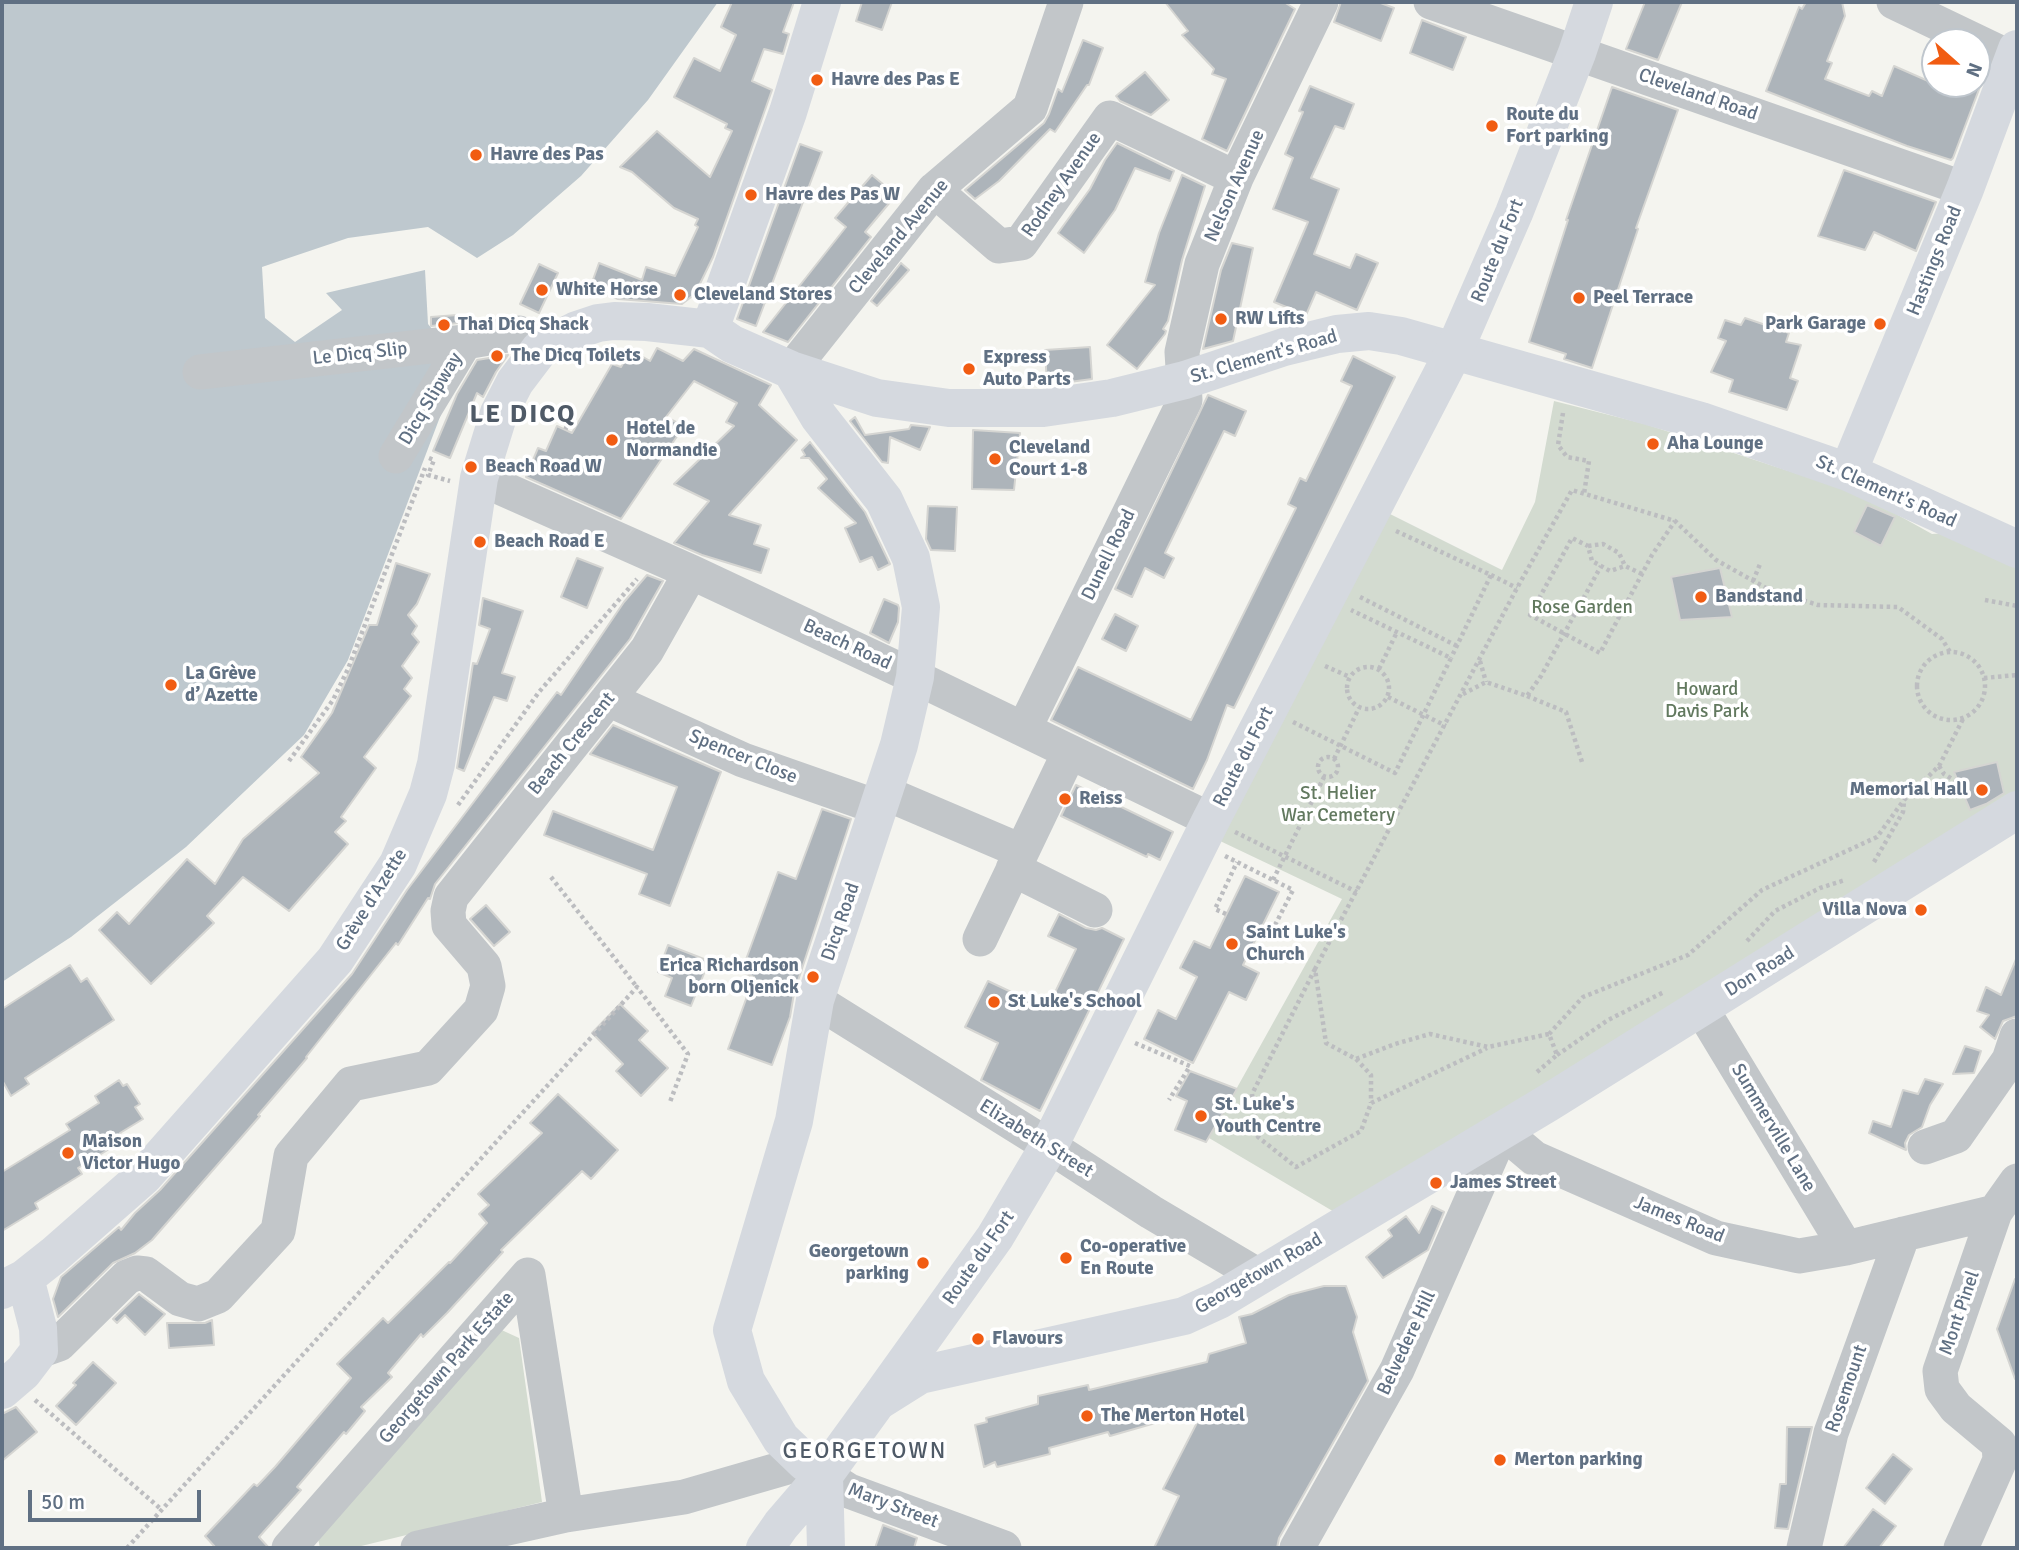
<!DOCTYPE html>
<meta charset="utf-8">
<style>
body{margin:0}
#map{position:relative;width:2019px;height:1550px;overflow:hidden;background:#f4f4ef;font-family:Signika,sans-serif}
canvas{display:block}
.frame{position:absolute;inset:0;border:4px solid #607083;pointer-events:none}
.north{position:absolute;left:1921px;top:28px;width:70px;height:70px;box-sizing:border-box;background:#fff;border:2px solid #bfc6cd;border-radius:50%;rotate:111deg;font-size:19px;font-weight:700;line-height:28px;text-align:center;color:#607083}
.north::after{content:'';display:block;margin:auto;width:24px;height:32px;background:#f15c12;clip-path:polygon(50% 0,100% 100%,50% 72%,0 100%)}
.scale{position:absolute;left:28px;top:1490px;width:173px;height:32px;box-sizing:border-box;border:4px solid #607083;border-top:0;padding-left:9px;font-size:21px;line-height:24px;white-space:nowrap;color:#607083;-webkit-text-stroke:5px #fff;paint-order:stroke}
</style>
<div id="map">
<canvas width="2019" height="1550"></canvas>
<div class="frame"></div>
<div class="north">N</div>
<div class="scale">50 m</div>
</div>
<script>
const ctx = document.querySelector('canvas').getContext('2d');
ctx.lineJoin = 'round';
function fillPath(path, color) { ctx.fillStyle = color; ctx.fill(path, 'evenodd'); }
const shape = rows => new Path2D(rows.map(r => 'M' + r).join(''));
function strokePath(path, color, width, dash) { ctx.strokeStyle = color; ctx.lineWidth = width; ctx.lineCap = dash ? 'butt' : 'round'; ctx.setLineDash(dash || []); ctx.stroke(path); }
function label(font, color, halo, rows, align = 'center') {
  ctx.font = font + ' Signika,sans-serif'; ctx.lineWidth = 7; ctx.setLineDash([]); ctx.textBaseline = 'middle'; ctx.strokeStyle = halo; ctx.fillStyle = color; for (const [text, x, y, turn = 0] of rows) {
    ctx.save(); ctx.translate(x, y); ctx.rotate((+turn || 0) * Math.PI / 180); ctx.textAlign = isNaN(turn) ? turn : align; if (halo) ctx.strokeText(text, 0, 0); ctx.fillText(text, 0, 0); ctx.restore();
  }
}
const green = shape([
 [1554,401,1645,424,1862,495,1932,534,1950,533,2017,565,2017,796,1336,1213,1209,1138,1342,899,1218,840,1388,513,1502,570,1535,502],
 [495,1327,519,1338,542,1502,353,1548,320,1548,316,1529]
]);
const water = shape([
 [2,2,718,2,648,100,581,176,513,235,477,258,428,227,348,238,262,267,265,318,295,342,342,310,326,293,425,270,428,324,460,364,348,660,304,735,186,847,71,937,2,982]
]);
const building = shape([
 [732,2,794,2,783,32,789,34,783,54,764,49,752,81,772,90,713,257,695,294,682,304,618,299,590,288,599,263,642,280,646,267,675,276,698,227,695,225,698,219,674,208,632,172,620,167,657,131,710,177,732,131,725,128,727,124,674,97,694,58,720,71,736,35,721,27,732,2],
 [862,2,892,2,882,30,856,21,862,2],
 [1165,2,1284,2,1295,9,1227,151,1202,139,1226,79,1212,74,1214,69,1182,35,1188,31,1165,2],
 [1341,2,1378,2,1394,8,1381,41,1334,22,1341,2],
 [1645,2,1682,2,1658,60,1626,49,1645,2],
 [1806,2,1842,2,1845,16,1827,61,1832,63,1825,79,1869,96,1872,91,1882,96,1894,66,1935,84,1981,84,1953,158,1951,160,1907,146,1766,91,1799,7,1802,9,1806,2],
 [1422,20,1466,37,1453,70,1410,53,1422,20],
 [1083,40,1103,48,1089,85,1087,85,1055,132,1050,129,999,181,975,199,965,190,1044,123,1049,114,1058,89,1062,92,1083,40],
 [1145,72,1169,100,1151,115,1120,101,1116,96,1145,72],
 [1310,86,1354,104,1344,129,1335,126,1311,178,1339,189,1314,254,1350,268,1356,254,1378,263,1357,310,1316,292,1306,315,1274,302,1308,222,1273,209,1293,158,1285,154,1303,112,1299,111,1310,86],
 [1612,87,1678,110,1636,228,1638,229,1592,368,1564,359,1566,354,1529,342,1568,220,1566,220,1612,87],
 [1117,143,1174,171,1170,181,1135,168,1115,210,1084,253,1058,233,1090,189,1105,160,1117,143],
 [800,144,822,152,756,326,737,319,800,144],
 [1844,170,1936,202,1916,251,1874,232,1865,250,1818,236,1844,170],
 [872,175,896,195,865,232,871,237,788,342,763,332,846,227,835,218,872,175],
 [1182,175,1205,186,1182,260,1168,321,1163,329,1166,331,1165,334,1137,369,1107,345,1155,285,1145,282,1159,233,1182,175],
 [1232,243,1253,248,1233,341,1203,349,1221,270,1232,243],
 [901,263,909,270,877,306,871,301,901,263],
 [539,264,558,273,539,313,520,304,539,264],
 [457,315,458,323,431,326,431,317,457,315],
 [1745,318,1789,333,1786,342,1801,345,1790,378,1798,381,1787,410,1729,392,1733,380,1711,372,1726,341,1718,338,1725,320,1741,325,1745,318],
 [1090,347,1092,379,1047,385,1045,350,1090,347],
 [657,348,683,361,694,349,771,385,759,405,797,440,729,515,761,525,754,544,769,549,761,573,702,555,674,543,709,501,674,484,734,426,726,422,737,403,694,381,666,417,684,426,621,519,526,477,538,448,546,451,557,426,572,433,612,364,621,367,631,350,650,361,657,348],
 [508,355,496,372,483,397,477,393,450,458,433,451,457,394,477,360,508,355],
 [1353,356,1395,377,1234,708,1227,705,1207,760,1193,789,1051,720,1078,667,1191,720,1296,508,1288,504,1300,478,1306,481,1352,386,1341,381,1353,356],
 [1208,395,1246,411,1235,436,1224,431,1165,553,1174,558,1164,578,1145,568,1132,597,1115,589,1208,395],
 [855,417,865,435,909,429,911,425,930,427,920,450,890,437,888,463,882,462,850,421,855,417],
 [973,430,1020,433,1014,490,972,489,973,430],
 [810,442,865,512,890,564,878,570,872,557,860,562,845,528,856,523,818,488,827,479,809,458,801,458,805,455,802,450,810,442],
 [1867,505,1895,517,1881,546,1854,532,1867,505],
 [928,506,957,507,955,551,931,550,926,539,928,506],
 [577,558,603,568,587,608,561,597,577,558],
 [396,563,430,574,417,604,408,615,417,626,412,634,419,642,402,666,412,678,404,689,411,696,364,757,376,768,341,817,346,821,335,832,348,844,289,911,243,877,207,916,214,923,151,984,99,930,117,912,129,924,187,859,215,884,243,839,319,773,301,757,332,713,369,625,377,625,396,563],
 [1720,568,1732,617,1680,620,1671,577,1720,568],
 [647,575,663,581,630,639,435,884,430,899,428,898,398,945,396,943,306,1057,307,1058,258,1115,260,1116,152,1240,135,1253,113,1263,58,1317,53,1299,61,1277,119,1227,121,1230,135,1213,160,1190,352,974,407,890,557,692,561,695,624,602,647,575],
 [483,598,523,611,502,673,515,677,507,701,494,697,464,771,457,768,473,663,477,664,490,629,479,625,483,598],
 [884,599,898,605,899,608,898,622,889,643,870,633,884,599],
 [1115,614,1138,626,1126,651,1102,639,1115,614],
 [613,725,721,772,670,906,639,894,647,874,544,835,553,811,653,850,677,787,590,754,613,725],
 [1997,762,2004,793,1986,804,1970,810,1954,772,1997,762],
 [1076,785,1173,832,1160,860,1148,854,1147,857,1061,816,1076,785],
 [822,809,851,819,794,993,790,1017,772,1065,728,1049,754,977,744,973,744,965,778,872,796,879,822,809],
 [1245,876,1279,892,1243,965,1259,973,1246,1000,1229,992,1193,1063,1144,1039,1158,1010,1176,1019,1197,977,1180,968,1194,941,1210,948,1245,876],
 [486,905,510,932,494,946,470,919,486,905],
 [1059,914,1086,928,1096,930,1102,928,1124,939,1040,1111,981,1080,998,1043,965,1027,988,981,1047,1009,1076,949,1048,936,1059,914],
 [668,945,709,961,691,1006,665,996,672,978,658,972,668,945],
 [2017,957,2017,1016,2003,1021,1995,1039,1980,1027,1989,1015,1977,1011,1986,987,2001,995,2017,957],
 [70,965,81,982,87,978,114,1020,25,1078,29,1084,11,1096,2,1080,2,1009,70,965],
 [620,1004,648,1031,639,1040,668,1068,641,1096,616,1071,623,1064,592,1033,620,1004],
 [1965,1046,1981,1051,1974,1073,1953,1074,1965,1046],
 [1190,1071,1237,1089,1206,1142,1175,1130,1187,1101,1176,1096,1190,1071],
 [1925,1079,1943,1084,1930,1105,1922,1127,1909,1135,1905,1143,1906,1150,1869,1133,1873,1121,1891,1127,1903,1090,1918,1094,1925,1079],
 [119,1080,123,1086,127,1084,140,1104,135,1107,143,1119,120,1133,124,1140,78,1168,82,1174,35,1203,38,1209,2,1231,2,1172,70,1130,66,1124,99,1103,95,1096,119,1080],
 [558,1094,618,1150,591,1179,582,1171,501,1250,503,1252,447,1313,423,1337,421,1334,388,1373,392,1377,361,1407,365,1411,346,1434,344,1432,297,1487,301,1490,259,1537,269,1548,216,1548,205,1536,254,1484,257,1486,275,1467,351,1378,337,1364,383,1318,388,1323,449,1262,450,1263,487,1223,479,1214,489,1205,478,1194,542,1133,530,1123,558,1094],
 [1432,1206,1444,1212,1428,1250,1383,1278,1366,1257,1392,1236,1388,1230,1406,1216,1419,1233,1432,1206],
 [2015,1279,2017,1279,2017,1379,2015,1379,1997,1329,2015,1279],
 [1324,1286,1346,1286,1357,1317,1353,1332,1368,1381,1279,1538,1277,1548,1154,1548,1179,1496,1163,1489,1204,1409,1110,1436,1108,1432,1049,1448,1050,1454,997,1467,995,1462,984,1467,975,1425,987,1422,986,1418,1038,1404,1038,1396,1088,1385,1089,1390,1207,1362,1209,1354,1246,1343,1239,1317,1252,1314,1289,1295,1324,1286],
 [139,1294,165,1314,145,1335,125,1315,117,1323,113,1319,139,1294],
 [212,1320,214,1345,169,1348,167,1323,205,1323,212,1320],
 [93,1362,116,1383,76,1425,56,1406,76,1385,73,1383,93,1362],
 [16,1407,37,1432,2,1461,2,1414,16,1407],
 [1787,1427,1812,1427,1788,1529,1775,1528,1780,1484,1786,1484,1787,1427],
 [1893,1454,1912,1469,1885,1504,1866,1488,1893,1454],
 [1873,1509,1896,1526,1879,1548,1843,1548,1873,1509],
 [883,1525,917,1538,914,1548,875,1548,883,1525]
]);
const path = shape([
 [1563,413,1558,445,1567,457,1589,461,1584,494],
 [563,418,570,420,565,430],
 [429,458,434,460,428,475,450,481],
 [1396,531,1491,575,1451,658],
 [1588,546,1603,544,1619,553,1625,566],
 [1642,574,1625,566,1610,571,1592,561,1588,546,1572,538,1530,615,1600,653,1652,555,1675,521],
 [1491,575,1517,588],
 [1753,581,1760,564],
 [1360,597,1457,646],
 [1985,600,2017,606],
 '1917 686a34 34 0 1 1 68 0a34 34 0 1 1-68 0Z',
 [1480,661,1486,682],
 [1325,666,1350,677],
 '1347 688a21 21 0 1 1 42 0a21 21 0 1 1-42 0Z',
 [1379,669,1397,632],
 [1984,678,2017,675],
 [1463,694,1486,682,1527,696,1541,676,1601,566],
 [1527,696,1566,712,1582,762],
 [1388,697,1446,726],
 [1293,722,1395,773,1451,658,1351,610],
 '1318 767a10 10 0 1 1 20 0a10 10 0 1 1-20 0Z',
 [1334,759,1359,708],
 [289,761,333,700,348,669,425,468],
 [1939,766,1944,774,1959,783],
 [458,805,539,692,637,579],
 [1235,832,1357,892],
 [1225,856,1293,890,1272,931],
 [1874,862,1903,812,1904,801],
 [551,877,637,987],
 [1273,880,1324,777],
 [1226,914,1215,909,1237,862],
 [1747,941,1775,911,1820,888,1845,880],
 [1315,969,1252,1094,1258,1137,1296,1167,1361,1131,1371,1103,1487,1048],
 [1549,1034,1583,997,1688,955,1762,890,1877,837,1904,800,1939,766,1964,717],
 [1135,1043,1190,1066,1169,1100],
 [1557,1055,1608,1020,1664,992],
 [1356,1059,1371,1075,1371,1103],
 [1537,1072,1557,1055,1549,1034,1488,1047,1430,1034,1395,1044,1356,1059,1326,1043,1315,969,1517,588,1572,490,1675,521,1716,560,1768,589,1818,605,1898,607,1942,639,1950,652],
 [35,1400,162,1510],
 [127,1548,637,987,688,1054,670,1102]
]);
const minor = shape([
 [1431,2,1965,189],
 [1894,2,2013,59],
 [934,190,999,246,1021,243,1110,118,1236,178],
 [791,370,934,190,1030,108,1066,2],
 [200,372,465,342,519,333,540,349],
 [396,456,465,342],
 [479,478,691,572,915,677,1211,820],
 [608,699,743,760,880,808],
 [1024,729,1185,400,1182,352,1202,264,1236,178,1321,2],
 [885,793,1021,851],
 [1013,869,1095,910],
 [980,939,1069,753],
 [815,1000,1049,1146,1151,1212,1259,1276],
 [1701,1008,1846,1248],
 [1925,1147,1956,1136,2009,1060,2017,1036],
 [39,1351,59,1344,127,1277,137,1273,146,1274,180,1299,198,1304,218,1296,278,1231,291,1156,351,1084,428,1068,481,1010,488,986,484,966,449,925,448,911,451,897,647,650,691,572],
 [824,1475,849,1491,1004,1548],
 [289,1548,528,1275,566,1515],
 [418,1548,566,1515,684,1497,805,1462],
 [1297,1548,1397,1370,1502,1131,1534,1158,1716,1238,1799,1256,1846,1248,1995,1212],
 [1804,1548,1831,1433,1903,1234],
 [1961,1548,2000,1460,1999,1444,1956,1408,1942,1389,1940,1371,1995,1212,2017,1181]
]);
const major = shape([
 [710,329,788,112,822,2],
 [791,370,819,417,884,500,911,558,921,607,915,677,899,745,815,1000,794,1121,732,1330,746,1381,781,1439,805,1462,824,1475],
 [1848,472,1965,189,2017,49],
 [2,1290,25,1278,54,1255,144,1176,335,960,398,864,428,794,436,764,479,478,499,413,515,382,540,349,577,330,598,323,614,321,647,322,710,329,732,344,791,370,877,398,949,408,1043,408,1112,398,1185,380,1284,347,1337,334,1369,331,1401,336,1454,351,1701,421,1848,472,2017,549],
 [2,1390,23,1372,39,1351,38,1328,25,1278],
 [824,1475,826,1548],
 [765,1548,781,1525,824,1475,877,1402,920,1375,1184,1316,1219,1300,1548,1103,2017,810]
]);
const highway = shape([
 [877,1402,995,1237,1049,1146,1211,820,1454,351,1514,213,1577,53,1594,2]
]);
const markers = [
 [817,80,7,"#f15c12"],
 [1492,126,7,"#f15c12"],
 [476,155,7,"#f15c12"],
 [751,195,7,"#f15c12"],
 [542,290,7,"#f15c12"],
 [680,295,7,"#f15c12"],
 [1579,298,7,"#f15c12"],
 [1221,319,7,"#f15c12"],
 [1880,324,7,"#f15c12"],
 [444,325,7,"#f15c12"],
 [497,356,7,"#f15c12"],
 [969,369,7,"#f15c12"],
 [612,440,7,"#f15c12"],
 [1653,444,7,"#f15c12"],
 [995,459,7,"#f15c12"],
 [471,467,7,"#f15c12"],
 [480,542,7,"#f15c12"],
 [1701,597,7,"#f15c12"],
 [171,685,7,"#f15c12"],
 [1982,790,7,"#f15c12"],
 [1065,799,7,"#f15c12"],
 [1921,910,7,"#f15c12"],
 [1232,944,7,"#f15c12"],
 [813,977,7,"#f15c12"],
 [994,1002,7,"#f15c12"],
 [1201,1116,7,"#f15c12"],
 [68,1153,7,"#f15c12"],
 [1436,1183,7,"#f15c12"],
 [1066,1258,7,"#f15c12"],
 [923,1263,7,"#f15c12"],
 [978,1339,7,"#f15c12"],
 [1087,1416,7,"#f15c12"],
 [1500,1460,7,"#f15c12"]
];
const poiNames = [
 ["Havre des Pas E",831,80],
 ["Route du",1506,115],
 ["Fort parking",1506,137],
 ["Havre des Pas",490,155],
 ["Havre des Pas W",765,195],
 ["White Horse",556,290],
 ["Cleveland Stores",694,295],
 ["Peel Terrace",1593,298],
 ["RW Lifts",1235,319],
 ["Park Garage",1866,324,"right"],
 ["Thai Dicq Shack",458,325],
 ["The Dicq Toilets",511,356],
 ["Express",983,358],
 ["Auto Parts",983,380],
 ["Hotel de",626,429],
 ["Normandie",626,451],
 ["Aha Lounge",1667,444],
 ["Cleveland",1009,448],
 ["Court 1-8",1009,470],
 ["Beach Road W",485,467],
 ["Beach Road E",494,542],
 ["Bandstand",1715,597],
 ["La Grève",185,674],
 ["d’ Azette",185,696],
 ["Memorial Hall",1968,790,"right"],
 ["Reiss",1079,799],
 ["Villa Nova",1907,910,"right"],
 ["Saint Luke's",1246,933],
 ["Church",1246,955],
 ["Erica Richardson",799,966,"right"],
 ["born Oljenick",799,988,"right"],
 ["St Luke's School",1008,1002],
 ["St. Luke's",1215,1105],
 ["Youth Centre",1215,1127],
 ["Maison",82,1142],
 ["Victor Hugo",82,1164],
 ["James Street",1450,1183],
 ["Co-operative",1080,1247],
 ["En Route",1080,1269],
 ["Georgetown",909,1252,"right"],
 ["parking",909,1274,"right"],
 ["Flavours",992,1339],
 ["The Merton Hotel",1101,1416],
 ["Merton parking",1514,1460]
];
const streetNames = [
 ["Cleveland Road",1698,95,19],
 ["Rodney Avenue",1062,185,-55],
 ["Nelson Avenue",1235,186,-66],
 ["Cleveland Avenue",899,237,-50],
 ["Route du Fort",1498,251,-68],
 ["Hastings Road",1935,261,-68],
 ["Le Dicq Slip",360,354,-6],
 ["St. Clement's Road",1264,357,-16],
 ["Dicq Slipway",431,399,-59],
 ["St. Clement's Road",1886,492,24],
 ["Dunell Road",1109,555,-64],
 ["Beach Road",847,645,25],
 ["Beach Crescent",572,744,-51],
 ["Spencer Close",743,757,22],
 ["Route du Fort",1244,757,-63],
 ["Grève d'Azette",372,900,-58],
 ["Dicq Road",841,922,-71],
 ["Don Road",1760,972,-32],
 ["Summerville Lane",1773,1128,59],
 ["Elizabeth Street",1036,1139,32],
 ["James Road",1679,1220,22],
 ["Route du Fort",979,1258,-55],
 ["Georgetown Road",1259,1274,-30],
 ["Mont Pinel",1960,1313,-71],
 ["Belvedere Hill",1407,1343,-65],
 ["Georgetown Park Estate",447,1368,-49],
 ["Rosemount",1847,1389,-71],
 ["Mary Street",893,1506,21]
];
const parkNames = [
 ["Rose Garden",1582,608],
 ["Howard",1707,690],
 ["Davis Park",1707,712],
 ["St. Helier",1338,794],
 ["War Cemetery",1338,816]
];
const quarterNames = [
 ["GEORGETOWN",865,1452]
];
const districtNames = [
 ["LE DICQ",523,415]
];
fillPath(green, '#d3dbd0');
fillPath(water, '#bec8ce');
fillPath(building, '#adb4ba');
strokePath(building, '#d5d5d2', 2);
strokePath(path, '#bcbdc0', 4.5, [3.5, 3.5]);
strokePath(minor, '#c2c6c9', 35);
strokePath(major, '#d5d9df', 38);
strokePath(highway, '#d5d9df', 38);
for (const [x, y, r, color] of markers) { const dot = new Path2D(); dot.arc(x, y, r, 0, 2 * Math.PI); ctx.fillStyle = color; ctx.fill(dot); strokePath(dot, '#fff', 2.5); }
label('bold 19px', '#607083', '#fff', poiNames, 'left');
label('19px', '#607083', '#fff', streetNames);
label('19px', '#62795f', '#fff', parkNames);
ctx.letterSpacing = '2px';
label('23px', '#4f5a67', '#fff', quarterNames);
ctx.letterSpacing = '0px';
ctx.letterSpacing = '2px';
label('bold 26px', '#4f5a67', '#fff', districtNames);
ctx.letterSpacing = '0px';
</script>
